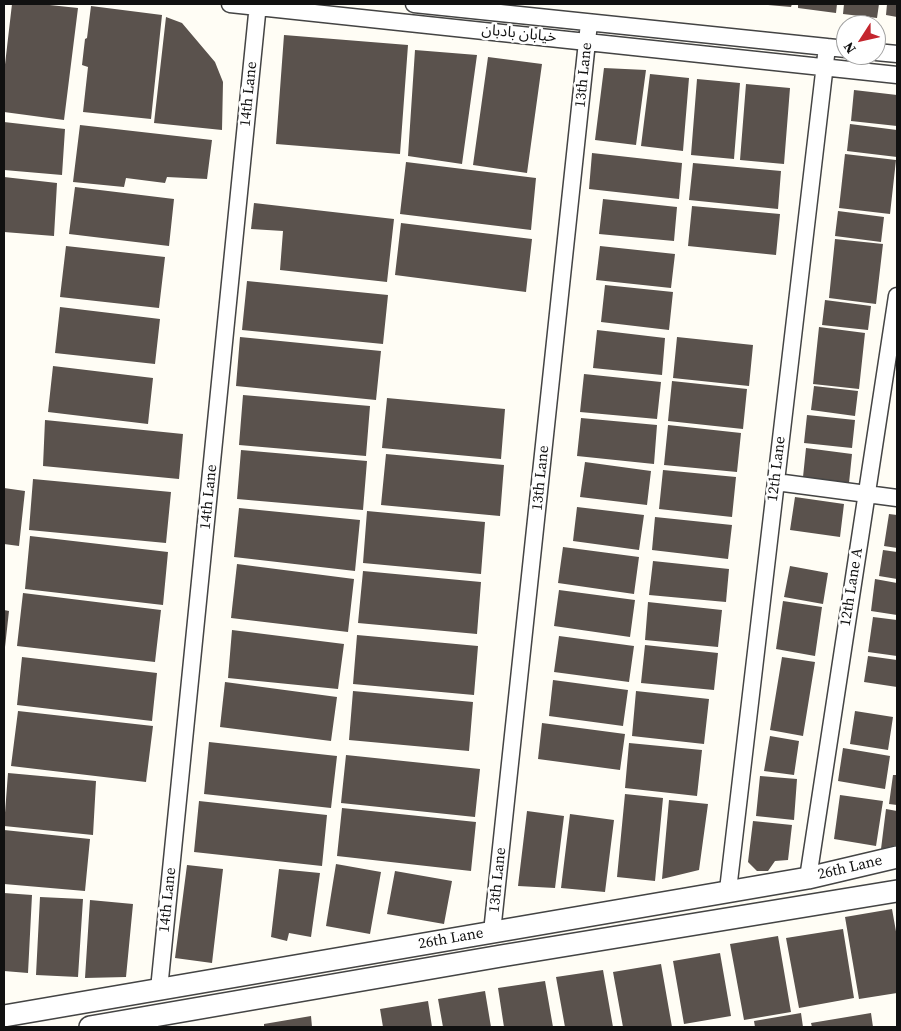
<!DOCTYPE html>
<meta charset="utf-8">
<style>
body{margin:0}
#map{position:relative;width:901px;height:1031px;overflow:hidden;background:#fffdf5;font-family:"Source Serif 4",serif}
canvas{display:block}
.frame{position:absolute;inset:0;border:5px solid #111;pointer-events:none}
.north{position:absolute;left:836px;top:15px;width:50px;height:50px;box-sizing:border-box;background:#fff;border:1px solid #a0a0a0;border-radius:50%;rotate:235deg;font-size:14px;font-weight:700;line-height:20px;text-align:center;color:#111}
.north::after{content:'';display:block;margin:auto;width:18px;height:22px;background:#c4262e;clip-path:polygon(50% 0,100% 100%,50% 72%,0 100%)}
</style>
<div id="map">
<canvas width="901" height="1031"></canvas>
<div class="frame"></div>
<div class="north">N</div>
</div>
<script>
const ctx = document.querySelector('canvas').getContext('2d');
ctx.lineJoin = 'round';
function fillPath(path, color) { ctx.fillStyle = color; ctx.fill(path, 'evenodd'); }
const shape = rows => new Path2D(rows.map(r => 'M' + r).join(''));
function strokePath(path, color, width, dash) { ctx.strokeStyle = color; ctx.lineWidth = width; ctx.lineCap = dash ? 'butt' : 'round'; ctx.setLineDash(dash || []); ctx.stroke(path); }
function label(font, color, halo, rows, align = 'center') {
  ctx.font = font + ' "Source Serif 4","Noto Sans Arabic",serif'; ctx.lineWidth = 5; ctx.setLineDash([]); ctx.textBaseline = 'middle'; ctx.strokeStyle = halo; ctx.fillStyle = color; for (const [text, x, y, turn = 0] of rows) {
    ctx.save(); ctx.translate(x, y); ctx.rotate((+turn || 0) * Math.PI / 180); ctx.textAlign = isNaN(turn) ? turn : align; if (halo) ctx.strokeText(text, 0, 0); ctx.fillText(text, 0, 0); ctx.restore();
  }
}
const building = shape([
 [12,4,40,4,78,8,64,120,4,112,4,73],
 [768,4,792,4,791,7,768,5],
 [798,4,837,4,836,13,798,8],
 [844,4,879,4,877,18,843,14],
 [887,4,897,4,897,17,886,15],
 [91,6,162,15,151,119,83,112,88,67,82,65,85,39,87,38],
 [166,17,182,23,215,62,223,82,222,130,154,123],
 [284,35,408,45,400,154,276,144],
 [415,50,477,55,462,164,408,156],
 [488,57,542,64,527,173,473,165],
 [604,68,646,70,636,145,595,140],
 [650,74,689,78,683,151,641,146],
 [697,79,740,83,734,159,691,155],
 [746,84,790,88,784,164,740,160],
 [854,90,897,95,897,126,851,121],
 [4,122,65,129,62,175,4,170],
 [850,124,897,130,897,157,847,151],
 [80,125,212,140,207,179,167,177,165,183,126,178,124,187,73,182],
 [592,153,682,163,679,199,589,189],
 [845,154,896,160,890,214,839,208],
 [406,162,536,178,531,230,400,214],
 [693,163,781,171,778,209,689,200],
 [4,177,57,183,54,236,4,232],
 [75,187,174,199,169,246,69,234],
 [603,199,677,207,674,241,599,234],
 [254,203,394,219,387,282,280,270,283,231,251,229],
 [692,206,780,214,776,255,688,246],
 [838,211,884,217,881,242,835,236],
 [401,223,532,239,526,292,395,275],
 [835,239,883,244,876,304,829,298],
 [66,246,165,257,159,308,60,297],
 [600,246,675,254,671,288,596,280],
 [247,281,388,295,383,344,242,330],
 [605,285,673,292,669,330,601,322],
 [825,300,871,306,868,330,822,325],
 [60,307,160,319,155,364,55,353],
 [819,327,865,333,859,389,813,384],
 [597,330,665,338,662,375,593,368],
 [240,337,381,351,376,400,236,386],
 [677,337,753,345,749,386,673,378],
 [53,366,153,378,148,424,48,412],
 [584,374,661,382,657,419,580,412],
 [672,381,747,389,743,429,668,421],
 [814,386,858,391,855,416,811,410],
 [243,395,370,406,366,456,239,445],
 [387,398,505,409,501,459,382,448],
 [807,415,855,420,852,448,804,443],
 [581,418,657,425,654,464,577,456],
 [45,420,183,434,179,479,43,466],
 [668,425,741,433,737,472,664,465],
 [806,448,852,454,849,483,803,477],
 [241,450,367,461,363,510,237,499],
 [386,454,504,465,500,516,381,505],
 [585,462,651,471,647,505,580,497],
 [663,470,736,477,732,517,659,509],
 [33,479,171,492,166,543,29,530],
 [4,488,25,491,19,546,4,544],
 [795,497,844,504,840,537,790,530],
 [577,507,644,515,639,550,573,541],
 [239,508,360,520,355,571,234,557],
 [367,511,485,522,481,574,363,563],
 [889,514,897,515,897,548,884,546],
 [655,517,732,525,728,559,652,550],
 [30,536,168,552,163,605,25,589],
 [563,547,639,557,634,594,558,583],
 [883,550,897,552,897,579,879,576],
 [653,561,729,569,726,602,649,595],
 [237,564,354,579,348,632,231,618],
 [790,566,828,573,823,604,784,597],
 [363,571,481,582,477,634,358,623],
 [875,579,897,583,897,615,871,611],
 [559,590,635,600,630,637,554,626],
 [23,593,161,610,155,662,17,646],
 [783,601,822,607,815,656,776,649],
 [648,602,722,610,718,647,645,640],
 [4,610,9,611,5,647,4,647],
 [873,617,897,620,897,656,868,652],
 [232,630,344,644,338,689,228,678],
 [357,635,478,646,474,695,353,684],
 [559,636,634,646,629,682,554,672],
 [645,645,718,653,714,690,641,683],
 [868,656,897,660,897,687,864,682],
 [22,657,157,673,152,721,17,705],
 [782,657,815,662,803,736,770,730],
 [553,680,628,690,623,726,549,716],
 [225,682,337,697,331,741,220,727],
 [353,691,473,702,469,751,349,740],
 [636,691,709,699,704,744,632,736],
 [18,711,153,726,146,782,11,766],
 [855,711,893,717,888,750,850,744],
 [542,723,625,734,620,770,538,759],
 [770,736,799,741,794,775,764,771],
 [209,742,337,756,331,808,204,794],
 [629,743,702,750,697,796,625,788],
 [843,748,890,756,885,789,838,781],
 [346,755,480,769,475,817,341,803],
 [8,773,96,781,93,835,4,826],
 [893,775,897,775,897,805,889,804],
 [760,776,797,779,794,820,756,816],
 [625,794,663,798,655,881,617,877],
 [840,795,883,801,876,846,834,839],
 [669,800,708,804,699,870,662,879],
 [199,801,327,815,322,866,194,852],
 [342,808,476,822,471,871,337,856],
 [886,809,897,811,897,845,881,849],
 [527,811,564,816,555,888,518,886],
 [570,814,614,820,605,892,561,888],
 [753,821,792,825,788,860,775,861,768,871,757,871,748,862],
 [4,830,90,839,85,891,4,884],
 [336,864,381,872,370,934,326,926],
 [187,865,223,869,212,963,175,958],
 [279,869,320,873,311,937,289,933,287,941,271,937],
 [395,871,452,881,444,924,387,914],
 [4,893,32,895,28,973,4,971],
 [40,897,83,899,78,977,36,975],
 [90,900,133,904,126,977,85,978],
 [892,909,897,937,897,993,859,999,845,917],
 [843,929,854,998,799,1008,786,938],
 [778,936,791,1012,744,1020,730,944],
 [720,953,731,1016,684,1024,673,961],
 [661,964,672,1027,623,1027,613,972],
 [603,970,613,1027,565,1027,556,977],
 [545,981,553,1027,504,1027,498,988],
 [485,991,491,1027,443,1027,438,999],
 [428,1001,432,1027,383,1027,380,1009],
 [801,1013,803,1027,755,1027,754,1021],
 [871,1013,873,1027,812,1027,811,1023],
 [311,1016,312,1027,264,1027,264,1024]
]);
const minor = shape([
 [230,4,897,75],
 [414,4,846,49],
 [876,52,897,54],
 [776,482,897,498],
 [808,878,897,296],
 [728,890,827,47],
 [492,932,589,23],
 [159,989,258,4]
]);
const tertiary = shape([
 [4,1016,808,878,897,857],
 [90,1027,501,956,897,891]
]);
const streetNames = [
 ["خیابان بادبان",519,34,6],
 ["13th Lane",584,75,-84],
 ["14th Lane",249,94,-84],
 ["12th Lane",777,469,-83],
 ["13th Lane",541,478,-84],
 ["14th Lane",209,497,-84],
 ["12th Lane A",852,587,-81],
 ["26th Lane",850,868,-13],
 ["13th Lane",498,880,-84],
 ["14th Lane",168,900,-84],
 ["26th Lane",451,939,-10]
];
fillPath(building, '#5a524d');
strokePath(minor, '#444', 19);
strokePath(tertiary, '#444', 24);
strokePath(minor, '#fff', 16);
strokePath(tertiary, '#fff', 21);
label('15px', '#111', '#fff', streetNames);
</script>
